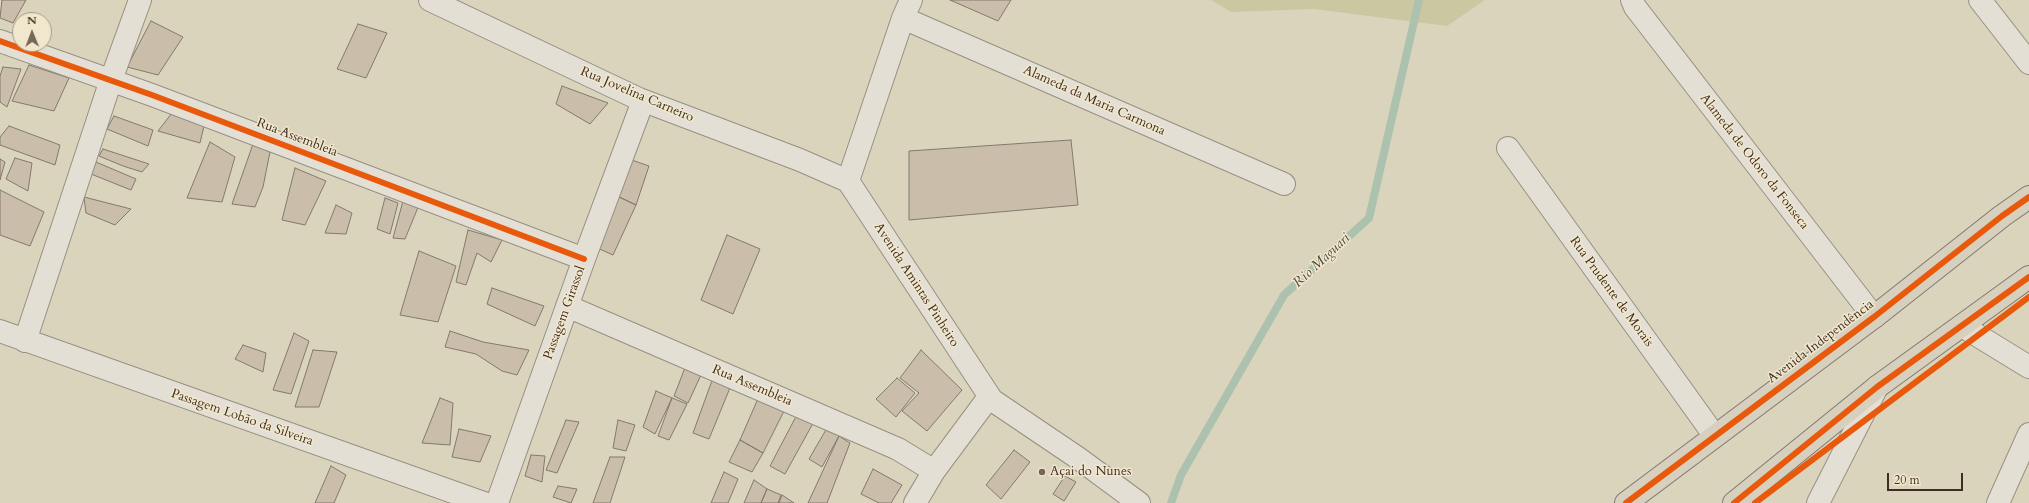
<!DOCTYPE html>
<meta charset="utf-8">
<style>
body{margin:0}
#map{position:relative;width:2029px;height:503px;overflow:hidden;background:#dbd4bd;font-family:Cardo,serif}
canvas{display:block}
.north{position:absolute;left:12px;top:12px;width:40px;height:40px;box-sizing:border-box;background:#f0e7cc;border:1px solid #aa9c88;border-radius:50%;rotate:359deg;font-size:11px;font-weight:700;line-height:16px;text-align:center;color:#402c23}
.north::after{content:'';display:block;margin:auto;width:14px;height:18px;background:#766759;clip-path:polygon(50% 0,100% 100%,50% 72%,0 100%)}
.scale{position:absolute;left:1887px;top:473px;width:76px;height:18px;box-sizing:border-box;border:2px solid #402c23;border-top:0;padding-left:5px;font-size:12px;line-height:14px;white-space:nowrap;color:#402c23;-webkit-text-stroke:3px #f0e7cc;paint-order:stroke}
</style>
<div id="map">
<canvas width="2029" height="503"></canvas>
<div class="north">N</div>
<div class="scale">20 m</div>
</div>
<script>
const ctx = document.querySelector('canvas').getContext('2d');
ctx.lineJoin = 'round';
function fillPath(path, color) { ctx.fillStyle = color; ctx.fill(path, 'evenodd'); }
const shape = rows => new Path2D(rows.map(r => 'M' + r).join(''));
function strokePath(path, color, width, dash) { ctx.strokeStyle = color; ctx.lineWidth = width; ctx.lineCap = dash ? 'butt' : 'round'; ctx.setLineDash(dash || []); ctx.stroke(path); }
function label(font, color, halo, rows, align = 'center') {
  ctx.font = font + ' Cardo,serif'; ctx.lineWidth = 3; ctx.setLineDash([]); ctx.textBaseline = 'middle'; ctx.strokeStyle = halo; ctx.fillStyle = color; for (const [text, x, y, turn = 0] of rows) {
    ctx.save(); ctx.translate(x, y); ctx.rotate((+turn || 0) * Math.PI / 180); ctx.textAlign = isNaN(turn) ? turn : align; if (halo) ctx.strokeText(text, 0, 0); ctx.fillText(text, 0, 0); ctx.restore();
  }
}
const green = shape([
 [1211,0,1485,0,1447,26,1314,9,1231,12]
]);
const stream = shape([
 [1171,503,1181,475,1284,295,1369,218,1419,0]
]);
const building = shape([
 [2,0,26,0,13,23,0,18,2,0],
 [950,0,1011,0,998,21,950,0],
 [151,21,183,37,158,75,127,67,151,21],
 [358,24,387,33,366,78,337,69,358,24],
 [29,65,69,78,54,111,12,101,29,65],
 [3,67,21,69,7,107,0,102,0,76,3,67],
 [562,86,608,103,590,124,556,104,562,86],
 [172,113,204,126,200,143,158,131,172,113],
 [114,116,153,130,148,146,107,129,114,116],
 [9,126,60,145,55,165,0,145,0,137,9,126],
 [1071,140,1078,205,909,220,909,151,1071,140],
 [210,142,235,157,222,202,187,198,210,142],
 [253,144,270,152,263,187,255,207,232,204,253,144],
 [103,149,149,164,142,172,123,166,99,156,103,149],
 [15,158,32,163,28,191,6,179,15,158],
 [0,159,5,162,0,180,0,159],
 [629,159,649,166,636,205,615,195,629,159],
 [96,162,136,179,131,190,91,174,96,162],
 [295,168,326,181,305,225,282,220,295,168],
 [0,190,44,212,30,246,0,235,0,190],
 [615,195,636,205,613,255,595,247,615,195],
 [84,197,131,209,115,225,86,213,84,197],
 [385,198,398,203,390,234,377,229,385,198],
 [403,201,419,205,405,239,393,238,403,201],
 [336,205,352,213,346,234,325,233,336,205],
 [468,230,502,240,491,262,477,253,466,285,456,282,468,230],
 [727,235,760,249,733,314,701,300,727,235],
 [419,251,456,266,438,322,400,315,419,251],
 [492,288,544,306,535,326,487,304,492,288],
 [450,331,483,342,529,350,517,375,502,371,476,354,445,347,450,331],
 [294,333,309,341,291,394,273,390,294,333],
 [243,345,266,353,263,372,235,359,243,345],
 [313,350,337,352,319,407,295,407,313,350],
 [921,350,962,390,927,431,902,411,919,393,900,378,921,350],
 [690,355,707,362,688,403,674,396,690,355],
 [714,375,732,383,709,439,693,433,714,375],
 [897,378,915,393,896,417,876,399,897,378],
 [656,391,672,398,655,434,643,427,656,391],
 [760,394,787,405,763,453,740,440,760,394],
 [440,398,453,403,450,445,422,443,440,398],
 [672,398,687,404,669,440,658,436,672,398],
 [801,407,817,416,785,474,770,466,801,407],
 [566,420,579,422,557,473,546,470,566,420],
 [618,420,635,425,626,451,613,448,618,420],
 [827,428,839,436,822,467,809,459,827,428],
 [459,429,491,436,480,462,452,457,459,429],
 [839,436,850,443,827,503,808,503,839,436],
 [740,440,763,453,752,472,729,462,740,440],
 [1014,450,1030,462,1001,499,986,485,1014,450],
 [531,455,545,456,542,482,525,476,531,455],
 [610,457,625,457,610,503,593,503,610,457],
 [331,466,346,475,334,503,315,503,331,466],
 [873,469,902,485,891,503,879,503,861,494,873,469],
 [724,472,738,479,728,503,711,503,724,472],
 [1065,476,1076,482,1064,501,1053,494,1065,476],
 [754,480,767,489,761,503,744,503,754,480],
 [558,486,577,489,571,503,553,497,558,486],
 [767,489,781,495,778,503,761,503,767,489],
 [782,495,794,503,779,503,782,495]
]);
const minor = shape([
 [430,0,639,99,800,160,848,181],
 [1632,0,1635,7,1874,317],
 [1980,0,2029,63],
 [903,18,1284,184],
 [0,41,152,95,584,259],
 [1508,148,1714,435],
 [848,181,992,400,1078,458,1139,503],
 [848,181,903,18,911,0],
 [567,306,898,449,934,471],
 [1962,326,2029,367],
 [0,331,484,503],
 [25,341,111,80,140,0],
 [497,503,584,259,643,101],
 [915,503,934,471,989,397],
 [1818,503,1877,387],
 [1998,503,2029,434]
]);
const major = shape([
 [1626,503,1874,317,2002,216,2029,197],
 [1734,503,1877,387,2029,277]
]);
const cycleway = shape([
 [0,41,152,95,584,259],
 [1626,503,1874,317,2002,216,2029,197],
 [1734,503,1877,387,2029,277],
 [1755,503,2029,297]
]);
const markers = [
 [1042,472,4,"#766759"]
];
const streetNames = [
 ["Rua Jovelina Carneiro",637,95,23],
 ["Alameda da Maria Carmona",1094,101,24],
 ["Rua Assembleia",297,138,21],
 ["Alameda de Odoro da Fonseca",1754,162,52],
 ["Avenida Amintas Pinheiro",916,285,57],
 ["Rua Prudente de Morais",1611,292,54],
 ["Passagem Girassol",565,313,-70],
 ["Avenida Independência",1821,342,-37],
 ["Rua Assembleia",752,386,23],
 ["Passagem Lobão da Silveira",242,418,19]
];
const poiNames = [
 ["Açai do Nunes",1050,472]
];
const waterNames = [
 ["Rio Maguari",1322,261,-43]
];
fillPath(green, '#c9c8a0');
strokePath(stream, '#acc2ae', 8);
fillPath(building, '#cabdaa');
strokePath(building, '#817a6d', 1);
strokePath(minor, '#969082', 24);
strokePath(major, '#817a6d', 24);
strokePath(minor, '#e3dfd4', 22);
strokePath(major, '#d7d0bf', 22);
strokePath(cycleway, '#e8590c', 6);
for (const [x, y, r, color] of markers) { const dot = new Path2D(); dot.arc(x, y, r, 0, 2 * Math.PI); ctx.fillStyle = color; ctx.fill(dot); strokePath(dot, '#f0e7cc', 1.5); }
label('13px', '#402c23', '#f0e7cc', streetNames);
label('13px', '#402c23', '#f0e7cc', poiNames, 'left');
label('italic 14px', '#52493e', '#f0e7cc', waterNames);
</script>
